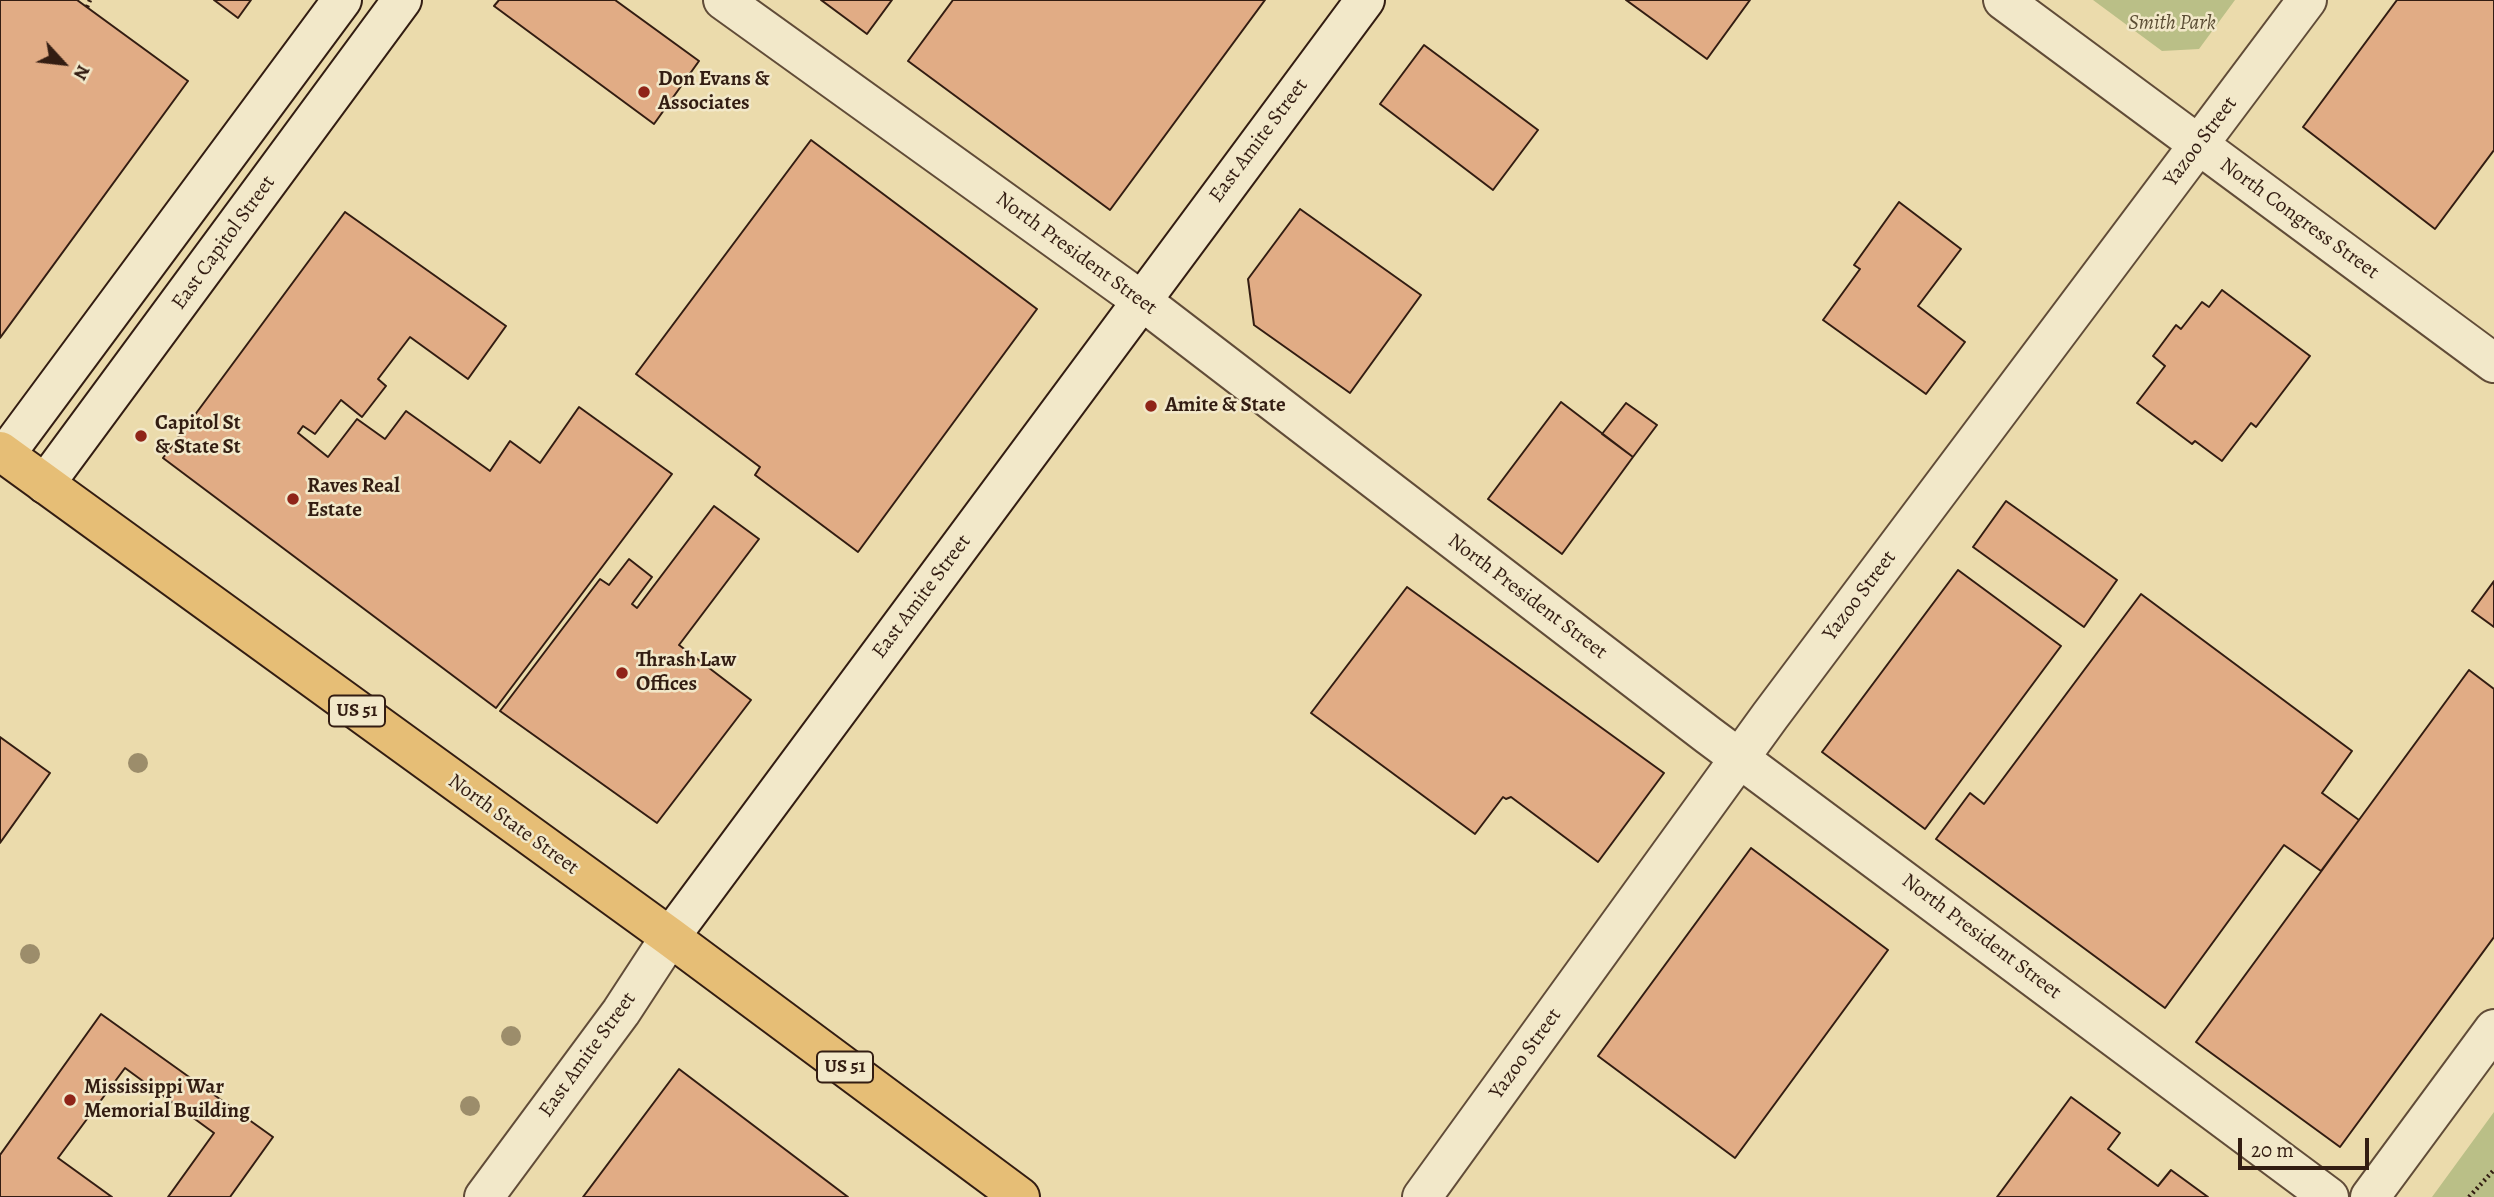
<!DOCTYPE html>
<style>
body{margin:0}
#map{position:relative;width:2494px;height:1197px;overflow:hidden;background:#ebdbac;font-family:Alegreya,serif}
canvas{display:block}
.north{position:absolute;left:28px;top:28px;width:70px;height:70px;-webkit-text-stroke:5px #f2e8c9;paint-order:stroke;rotate:117deg;font-size:19px;font-weight:700;line-height:28px;text-align:center;color:#331d12}
.north::after{content:'';display:block;margin:auto;width:24px;height:32px;background:#331d12;clip-path:polygon(50% 0,100% 100%,50% 72%,0 100%)}
.scale{position:absolute;left:2238px;top:1138px;width:131px;height:32px;box-sizing:border-box;border:4px solid #331d12;border-top:0;padding-left:9px;font-size:21px;line-height:24px;white-space:nowrap;color:#331d12;-webkit-text-stroke:5px #f2e8c9;paint-order:stroke}
</style>
<div id="map">
<canvas width="2494" height="1197"></canvas>
<div class="north">N</div>
<div class="scale">20 m</div>
</div>
<script>
const ctx = document.querySelector('canvas').getContext('2d');
ctx.lineJoin = 'round';
function fillPath(path, color) { ctx.fillStyle = color; ctx.fill(path, 'evenodd'); }
const shape = rows => new Path2D(rows.map(r => 'M' + r).join(''));
function strokePath(path, color, width, dash) { ctx.strokeStyle = color; ctx.lineWidth = width; ctx.lineCap = dash ? 'butt' : 'round'; ctx.setLineDash(dash || []); ctx.stroke(path); }
function label(font, color, halo, rows, align = 'center') {
  ctx.font = font + ' Alegreya,serif'; ctx.lineWidth = 5; ctx.setLineDash([]); ctx.textBaseline = 'middle'; ctx.strokeStyle = halo; ctx.fillStyle = color; for (const [text, x, y, turn = 0] of rows) {
    ctx.save(); ctx.translate(x, y); ctx.rotate((+turn || 0) * Math.PI / 180); ctx.textAlign = isNaN(turn) ? turn : align; if (halo) ctx.strokeText(text, 0, 0); ctx.fillText(text, 0, 0); ctx.restore();
  }
}
const green = shape([
 [2093,0,2235,0,2199,49,2162,51],
 [2494,1112,2494,1197,2432,1197]
]);
const building = shape([
 [0,0,77,0,188,81,0,338,0,0],
 [214,0,251,0,238,18,214,0],
 [499,0,615,0,699,61,654,124,494,6,499,0],
 [821,0,892,0,867,34,821,0],
 [953,0,1265,0,1110,210,908,61,953,0],
 [1626,0,1750,0,1707,59,1626,0],
 [2397,0,2494,0,2494,150,2435,229,2303,127,2397,0],
 [1424,45,1538,130,1493,190,1380,104,1424,45],
 [811,140,1037,309,858,552,755,475,760,467,636,374,811,140],
 [1899,202,1961,249,1918,306,1965,342,1926,394,1823,320,1860,269,1854,265,1899,202],
 [1300,209,1421,295,1350,393,1254,325,1248,279,1300,209],
 [345,212,506,326,468,379,410,337,378,379,386,386,362,417,341,400,315,434,303,426,298,433,328,457,357,419,385,439,406,411,490,471,510,441,540,463,579,407,672,474,496,708,163,458,345,212],
 [2222,290,2310,356,2256,427,2251,423,2222,461,2195,441,2192,444,2137,403,2165,366,2153,356,2176,325,2181,329,2202,302,2209,307,2222,290],
 [1561,402,1633,457,1562,554,1488,499,1561,402],
 [1626,403,1657,425,1633,457,1602,434,1626,403],
 [2006,501,2117,580,2084,627,1973,547,2006,501],
 [714,506,759,539,679,645,751,700,657,823,500,711,600,579,609,585,629,559,652,577,632,604,637,608,714,506],
 [1958,570,2061,646,1925,829,1822,752,1958,570],
 [2494,581,2494,627,2472,611,2494,581],
 [1407,587,1664,773,1598,862,1511,797,1506,799,1503,797,1475,834,1311,713,1407,587],
 [2141,594,2352,751,2322,793,2359,820,2321,871,2284,845,2165,1008,1936,839,1970,793,1984,804,2141,594],
 [2469,670,2494,689,2494,937,2340,1147,2196,1042,2469,670],
 [0,737,50,773,0,843,0,737],
 [1751,848,1888,950,1735,1158,1598,1056,1751,848],
 [101,1014,273,1137,230,1197,168,1197,214,1133,125,1068,58,1158,112,1197,0,1197,0,1155,101,1014],
 [679,1069,848,1197,583,1197,679,1069],
 [2071,1097,2120,1133,2108,1149,2158,1186,2171,1170,2208,1197,1997,1197,2071,1097]
]);
const path = shape([
 [87,7,90,0],
 [2469,1197,2494,1170]
]);
const street = shape([
 [723,0,1142,301,1708,735,2329,1197],
 [2003,0,2494,363],
 [484,1197,621,1012,670,937],
 [1422,1197,1770,716,2307,0],
 [2370,1197,2494,1029]
]);
const secondary = shape([
 [5,455,342,0],
 [45,484,402,0],
 [670,937,1365,0]
]);
const primary = shape([
 [0,451,670,937,1020,1197]
]);
const trees = [
 [138,763],
 [30,954],
 [511,1036],
 [470,1106]
];
const markers = [
 [644,92,7,"#8f2418"],
 [1151,406,7,"#8f2418"],
 [141,436,7,"#8f2418"],
 [293,499,7,"#8f2418"],
 [622,673,7,"#8f2418"],
 [70,1100,7,"#8f2418"]
];
const shields = [
 [357,711,56],
 [845,1067,56]
];
const shieldNames = [
 ["US 51",357,711],
 ["US 51",845,1067]
];
const parkNames = [
 ["Smith Park",2172,24]
];
const poiNames = [
 ["Don Evans &",658,80],
 ["Associates",658,104],
 ["Amite & State",1165,406],
 ["Capitol St",155,424],
 ["& State St",155,448],
 ["Raves Real",307,487],
 ["Estate",307,511],
 ["Thrash Law",636,661],
 ["Offices",636,685],
 ["Mississippi War",84,1088],
 ["Memorial Building",84,1112]
];
const streetNames = [
 ["East Amite Street",1259,141,-53],
 ["Yazoo Street",2201,142,-53],
 ["North Congress Street",2299,219,36],
 ["East Capitol Street",224,243,-54],
 ["North President Street",1076,254,36],
 ["Yazoo Street",1860,596,-53],
 ["East Amite Street",922,597,-53],
 ["North President Street",1527,597,37],
 ["North State Street",513,825,36],
 ["North President Street",1981,937,37],
 ["Yazoo Street",1526,1054,-54],
 ["East Amite Street",588,1055,-54]
];
fillPath(green, '#babf87');
fillPath(building, '#e1ac85');
strokePath(building, '#331d12', 2);
strokePath(street, '#614c38', 42);
strokePath(secondary, '#331d12', 42);
strokePath(primary, '#331d12', 42);
strokePath(path, '#331d12', 4.5, [2, 3.5]);
strokePath(street, '#f2e8c9', 38);
strokePath(secondary, '#f2e8c9', 38);
strokePath(primary, '#e6be76', 38);
ctx.fillStyle = '#9c8d6b';
for (const [x, y] of trees) { ctx.beginPath(); ctx.arc(x, y, 10, 0, 2 * Math.PI); ctx.fill(); }
for (const [x, y, r, color] of markers) { const dot = new Path2D(); dot.arc(x, y, r, 0, 2 * Math.PI); ctx.fillStyle = color; ctx.fill(dot); strokePath(dot, '#f2e8c9', 2.5); }
for (const [x, y, w] of shields) { const box = new Path2D(); box.roundRect(x - w / 2, y - 15.5, w, 31, 5); ctx.fillStyle = '#f2e8c9'; ctx.fill(box); strokePath(box, '#331d12', 2); }
label('bold 19px', '#331d12', null, shieldNames);
label('italic 21px', '#5c4e35', '#f2e8c9', parkNames);
label('bold 21px', '#331d12', '#f2e8c9', poiNames, 'left');
label('21px', '#331d12', '#f2e8c9', streetNames);
</script>
